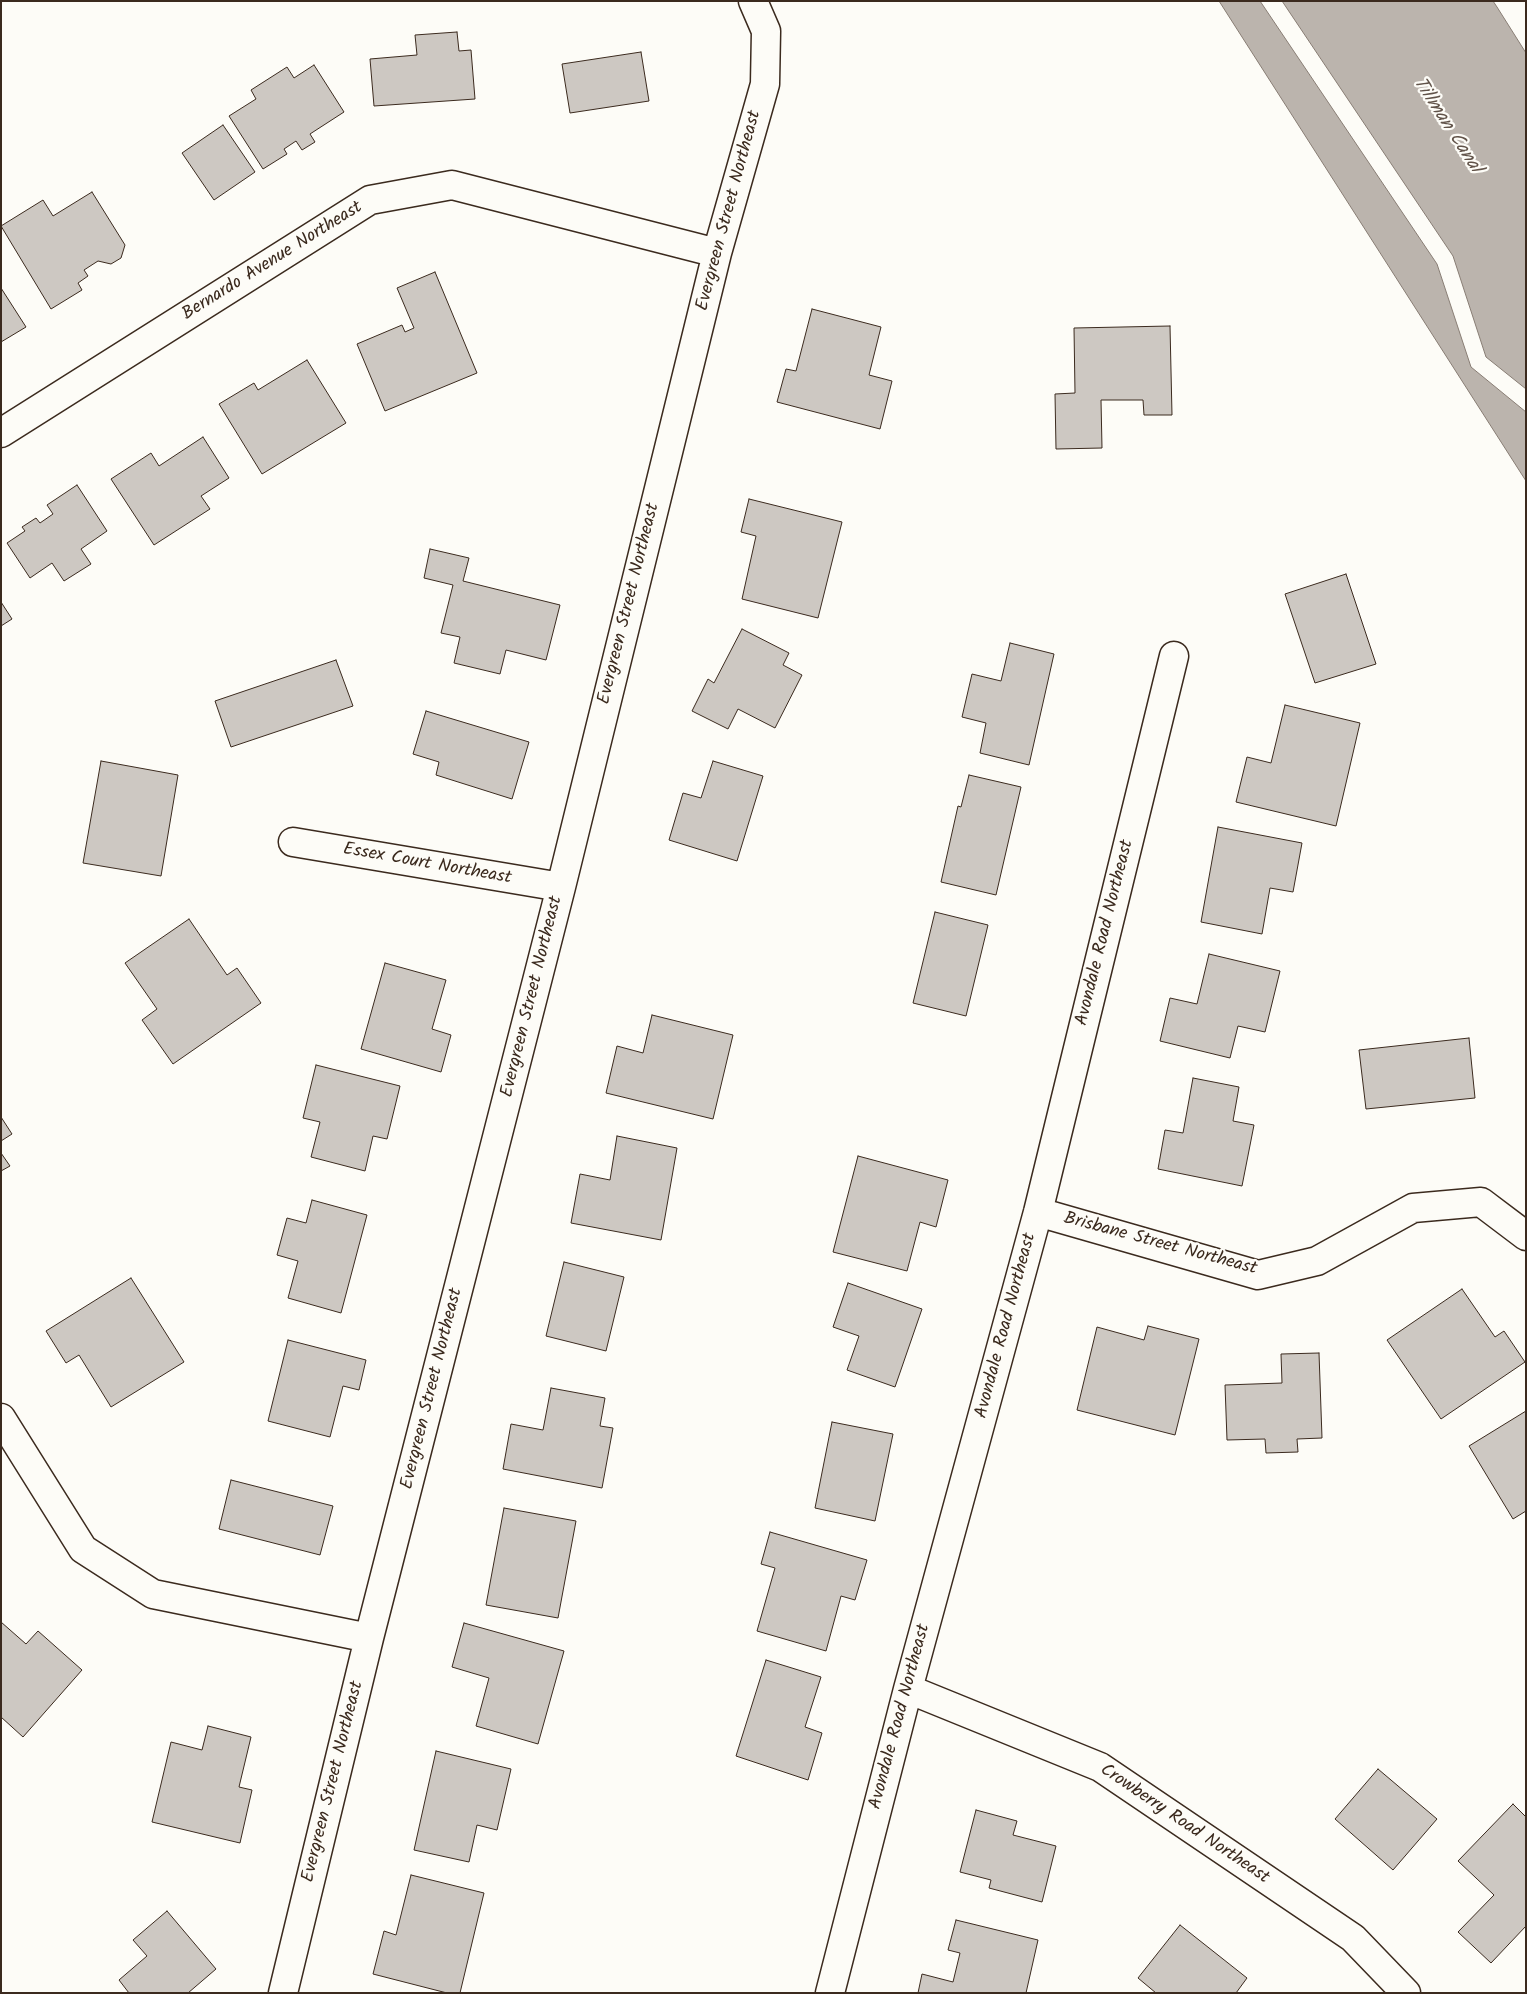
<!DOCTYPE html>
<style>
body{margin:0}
#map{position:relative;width:1527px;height:1994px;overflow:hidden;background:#fdfcf7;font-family:Kalam,sans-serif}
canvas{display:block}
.frame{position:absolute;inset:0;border:2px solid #3b2a1e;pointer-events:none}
</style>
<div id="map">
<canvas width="1527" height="1994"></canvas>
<div class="frame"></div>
</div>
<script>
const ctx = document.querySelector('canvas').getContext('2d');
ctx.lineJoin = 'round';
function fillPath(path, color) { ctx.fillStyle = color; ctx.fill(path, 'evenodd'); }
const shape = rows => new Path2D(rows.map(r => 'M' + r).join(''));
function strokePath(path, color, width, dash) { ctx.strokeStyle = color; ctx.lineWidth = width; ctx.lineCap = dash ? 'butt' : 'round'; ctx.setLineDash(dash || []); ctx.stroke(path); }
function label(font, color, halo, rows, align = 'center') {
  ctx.font = font + ' Kalam,sans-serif'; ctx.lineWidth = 4.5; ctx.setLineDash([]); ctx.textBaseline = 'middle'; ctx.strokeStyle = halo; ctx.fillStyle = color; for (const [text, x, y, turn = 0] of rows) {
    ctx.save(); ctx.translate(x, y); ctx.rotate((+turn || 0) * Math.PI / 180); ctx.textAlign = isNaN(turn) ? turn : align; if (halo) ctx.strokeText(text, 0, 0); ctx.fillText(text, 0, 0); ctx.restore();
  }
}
const water = shape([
 [1219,1,1260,1,1437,264,1471,367,1526,412,1526,481,1219,1],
 [1282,1,1493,1,1497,7,1526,53,1526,389,1486,357,1453,256,1282,1]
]);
const building = shape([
 [457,32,459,51,471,50,475,99,374,106,370,59,417,55,415,35,457,32],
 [641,52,649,101,570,113,562,64,641,52],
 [314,65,344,112,310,134,315,142,302,150,296,141,284,149,287,154,263,169,229,116,256,99,251,90,287,67,294,78,314,65],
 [223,125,255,172,214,200,182,153,223,125],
 [92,192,125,245,121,258,111,264,98,261,84,270,88,276,78,283,82,290,51,309,1,226,43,200,53,216,92,192],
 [435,272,477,373,385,411,357,344,402,325,405,332,414,328,397,288,435,272],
 [1,288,26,327,1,342,1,288],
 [812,309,881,327,869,375,892,381,880,429,777,402,786,369,796,371,812,309],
 [1170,326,1172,415,1144,415,1143,400,1101,400,1102,448,1056,449,1055,394,1075,393,1074,328,1170,326],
 [307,360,346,423,262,474,219,404,254,383,258,390,307,360],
 [203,437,229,478,201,496,210,509,154,545,111,479,151,453,159,466,203,437],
 [77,485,107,531,81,549,91,564,64,581,52,563,30,578,7,543,25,531,22,527,36,518,40,523,53,514,47,505,77,485],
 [749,499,842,522,818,618,742,599,756,536,741,532,749,499],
 [430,549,469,558,463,581,560,605,546,660,506,650,500,674,454,663,460,637,441,633,453,585,424,578,430,549],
 [1346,574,1376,664,1315,683,1285,594,1346,574],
 [1,602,12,619,1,626,1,602],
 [742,629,789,653,783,665,802,675,775,728,738,709,728,729,692,711,708,679,714,683,742,629],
 [1010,643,1054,654,1029,765,980,753,986,723,962,717,972,674,1001,681,1010,643],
 [336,660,353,706,231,747,215,701,336,660],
 [1285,705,1360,723,1336,826,1236,802,1247,757,1271,763,1285,705],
 [426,711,529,742,512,799,436,775,439,762,413,754,426,711],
 [101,761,178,775,161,876,83,863,101,761],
 [713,761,763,776,737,861,669,840,683,793,701,798,713,761],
 [969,775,1021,787,996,895,941,882,958,806,961,807,969,775],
 [1218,827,1302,843,1293,892,1270,888,1262,934,1201,922,1218,827],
 [935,912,988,925,966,1016,913,1003,935,912],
 [189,919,227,975,237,968,261,1003,173,1064,142,1020,157,1009,125,963,189,919],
 [1209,954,1280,971,1265,1032,1238,1026,1230,1058,1160,1041,1170,998,1197,1004,1209,954],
 [385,963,446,980,432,1029,451,1035,441,1072,361,1049,385,963],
 [652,1015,733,1035,713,1119,606,1093,617,1046,643,1053,652,1015],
 [1469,1038,1475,1098,1366,1109,1359,1050,1469,1038],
 [316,1065,400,1086,387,1139,373,1136,365,1171,311,1157,320,1122,303,1118,316,1065],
 [1193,1078,1239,1087,1233,1121,1254,1125,1242,1186,1158,1169,1165,1130,1183,1133,1193,1078],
 [1,1117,12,1134,1,1141,1,1117],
 [617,1136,677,1148,661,1240,571,1223,580,1174,610,1180,617,1136],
 [1,1153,10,1166,1,1171,1,1153],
 [858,1156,948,1180,936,1227,920,1222,907,1271,833,1252,858,1156],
 [312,1200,367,1215,341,1313,288,1298,298,1261,277,1255,287,1218,306,1223,312,1200],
 [564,1262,624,1277,606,1351,546,1336,564,1262],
 [131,1278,184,1362,111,1407,79,1355,66,1363,46,1331,131,1278],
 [848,1283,922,1309,895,1387,847,1370,859,1336,833,1327,848,1283],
 [1462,1289,1495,1337,1504,1331,1525,1362,1441,1419,1387,1340,1462,1289],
 [1148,1326,1199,1339,1175,1435,1077,1410,1097,1327,1144,1340,1148,1326],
 [288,1340,366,1360,359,1390,343,1386,330,1437,268,1421,288,1340],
 [1319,1353,1322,1438,1297,1439,1298,1452,1266,1453,1265,1439,1227,1440,1225,1385,1282,1383,1281,1354,1319,1353],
 [551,1388,605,1398,600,1426,613,1428,602,1488,503,1469,511,1424,543,1430,551,1388],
 [1526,1411,1526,1511,1513,1519,1469,1446,1526,1411],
 [832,1422,893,1434,875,1521,815,1508,832,1422],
 [231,1480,333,1506,320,1555,219,1529,231,1480],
 [504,1508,576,1521,558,1618,486,1605,504,1508],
 [770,1532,867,1560,855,1600,841,1596,826,1651,757,1631,775,1568,761,1564,770,1532],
 [1,1622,26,1644,38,1631,82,1670,23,1737,1,1717,1,1622],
 [464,1623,564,1651,538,1744,476,1726,489,1678,452,1667,464,1623],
 [766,1660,821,1677,805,1727,822,1733,808,1780,736,1756,766,1660],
 [208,1726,251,1737,239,1787,252,1790,240,1843,152,1822,171,1742,202,1750,208,1726],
 [436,1751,511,1769,497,1830,477,1825,469,1862,414,1850,436,1751],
 [1378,1769,1437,1819,1393,1870,1335,1819,1378,1769],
 [1513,1804,1526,1817,1526,1926,1491,1963,1458,1932,1494,1895,1458,1861,1513,1804],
 [976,1810,1017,1821,1013,1835,1056,1846,1042,1902,989,1888,991,1880,960,1872,976,1810],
 [411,1875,484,1893,460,1993,447,1993,373,1974,384,1931,396,1935,411,1875],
 [167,1911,216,1969,188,1993,129,1993,119,1980,147,1956,133,1940,167,1911],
 [956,1920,1038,1940,1026,1993,918,1993,922,1974,953,1982,960,1953,948,1950,956,1920],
 [1180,1925,1247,1978,1236,1993,1156,1993,1138,1978,1180,1925]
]);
const minor = shape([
 [1,433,370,200,452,185,717,253],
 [293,842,561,887],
 [1038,1212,1258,1275,1317,1261,1413,1208,1481,1202,1526,1236],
 [1,1418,83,1549,153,1594,369,1638],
 [908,1689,1100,1767,1353,1938,1406,1993],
 [283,1993,369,1638,561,887,717,253,765,84,766,31,753,1],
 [830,1993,908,1689,1038,1212,1174,656]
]);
const streetNames = [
 ["Evergreen Street Northeast",730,211,-75],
 ["Bernardo Avenue Northeast",273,262,-32],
 ["Evergreen Street Northeast",630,604,-76],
 ["Essex Court Northeast",427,865,10],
 ["Avondale Road Northeast",1106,933,-76],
 ["Evergreen Street Northeast",533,997,-76],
 ["Brisbane Street Northeast",1160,1245,15],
 ["Avondale Road Northeast",1007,1326,-75],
 ["Evergreen Street Northeast",433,1389,-76],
 ["Avondale Road Northeast",901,1717,-75],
 ["Evergreen Street Northeast",334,1782,-76],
 ["Crowberry Road Northeast",1184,1825,34]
];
const waterNames = [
 ["Tillman Canal",1446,126,57]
];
fillPath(water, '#bbb4ad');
strokePath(water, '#887d74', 1);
fillPath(building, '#cdc8c2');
strokePath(building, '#3b2a1e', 1);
strokePath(minor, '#3b2a1e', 31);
strokePath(minor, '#fdfcf7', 28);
label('18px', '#3b2a1e', '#fdfcf7', streetNames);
label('italic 19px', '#615349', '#fdfcf7', waterNames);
</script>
